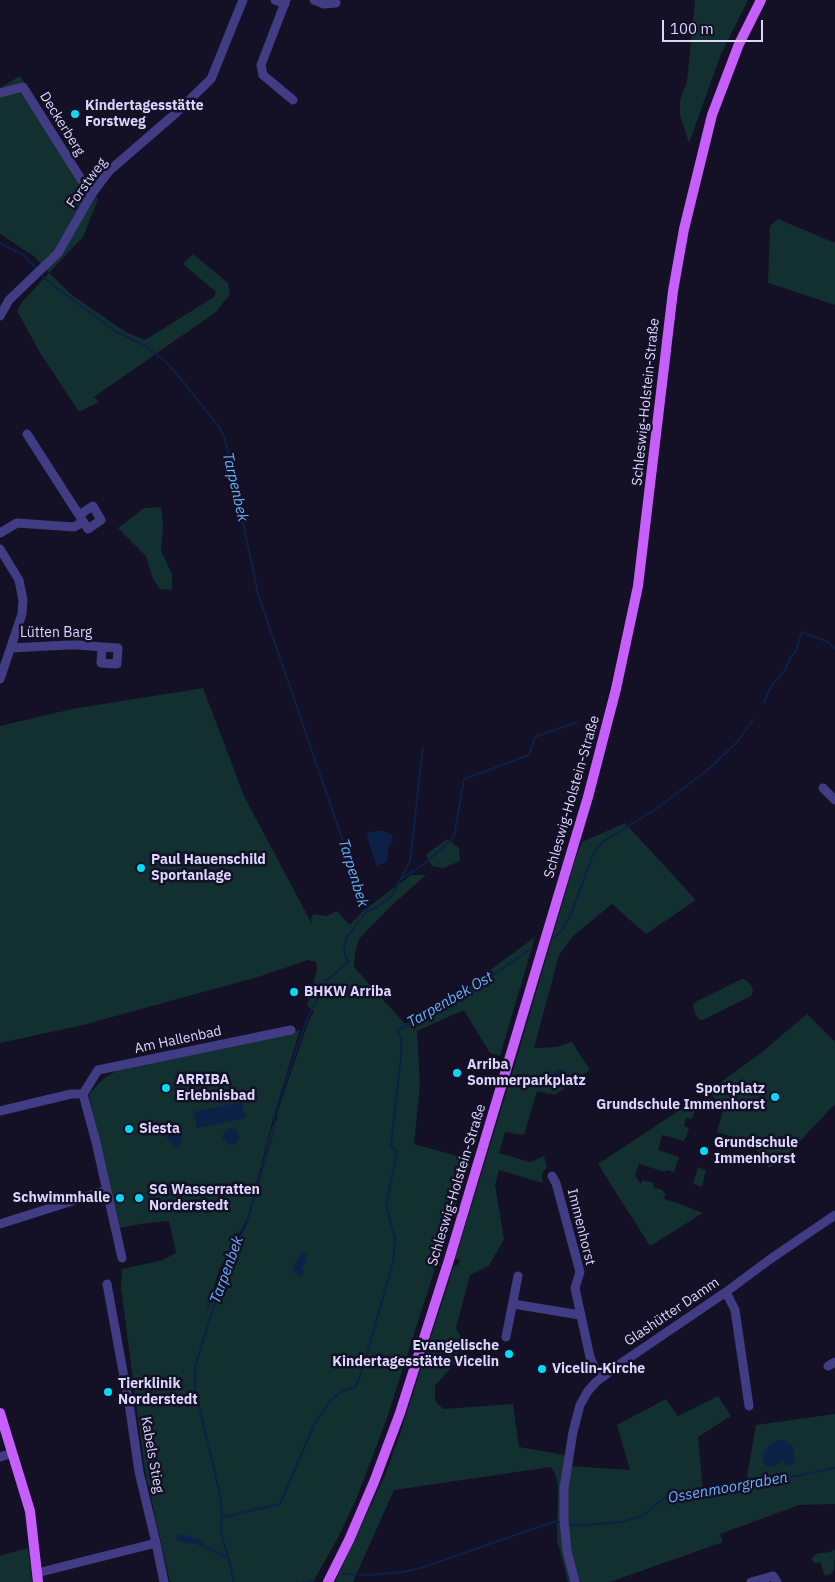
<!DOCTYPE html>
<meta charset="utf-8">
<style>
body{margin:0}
#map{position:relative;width:835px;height:1582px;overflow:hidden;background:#141026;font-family:"IBM Plex Sans",sans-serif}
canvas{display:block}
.scale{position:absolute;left:662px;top:20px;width:101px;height:22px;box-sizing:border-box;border:2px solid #dbd6fe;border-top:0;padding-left:6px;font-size:15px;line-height:18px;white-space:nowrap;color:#dbd6fe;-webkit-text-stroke:4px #141026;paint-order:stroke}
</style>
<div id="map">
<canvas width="835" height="1582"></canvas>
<div class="scale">100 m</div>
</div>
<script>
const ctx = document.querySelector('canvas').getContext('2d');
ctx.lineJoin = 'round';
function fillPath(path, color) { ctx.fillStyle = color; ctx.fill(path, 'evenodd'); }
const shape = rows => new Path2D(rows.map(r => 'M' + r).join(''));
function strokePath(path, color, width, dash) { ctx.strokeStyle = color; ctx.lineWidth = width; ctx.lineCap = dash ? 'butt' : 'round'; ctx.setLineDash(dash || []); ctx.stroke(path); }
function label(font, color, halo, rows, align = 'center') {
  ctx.font = font + ' "IBM Plex Sans",sans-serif'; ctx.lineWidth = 5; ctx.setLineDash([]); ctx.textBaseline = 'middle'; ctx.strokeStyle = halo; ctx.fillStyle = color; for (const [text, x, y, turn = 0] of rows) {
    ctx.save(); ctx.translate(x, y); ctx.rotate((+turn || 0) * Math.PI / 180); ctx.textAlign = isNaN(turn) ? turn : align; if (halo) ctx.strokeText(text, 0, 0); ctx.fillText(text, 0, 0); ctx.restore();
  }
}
const green = shape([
 [695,0,748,0,721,54,689,143,680,115,680,100,687,82],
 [20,76,98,199,83,237,49,273,73,296,127,333,145,340,214,297,216,292,183,264,193,254,228,283,230,294,216,312,94,397,99,402,79,412,39,351,17,311,22,302,49,273,35,257,0,234,0,88],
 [778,219,835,243,835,305,768,283,770,226],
 [161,507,163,526,161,551,172,574,172,590,160,589,153,579,146,556,118,528,144,508],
 [203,688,244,796,312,924,311,917,314,914,327,916,337,911,350,925,363,911,411,875,426,875,391,906,359,939,355,953,354,967,405,1024,456,995,535,937,500,1056,490,1053,464,1010,417,1031,420,1085,414,1144,468,1159,469,1163,386,1421,357,1497,339,1536,313,1582,170,1582,145,1471,121,1288,122,1269,163,1260,176,1253,169,1221,141,1224,119,1228,89,1094,103,1079,119,1069,300,1030,275,1111,248,1217,219,1270,204,1320,221,1271,238,1240,247,1225,271,1130,274,1123,277,1120,277,1113,309,1020,314,1011,307,1006,317,970,316,962,308,960,258,977,83,1025,0,1043,0,726,72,709],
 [625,823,696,900,646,934,612,904,573,936,559,955,534,1048,557,1047,572,1042,590,1070,555,1095,537,1091,524,1135,505,1132,499,1153,530,1162,544,1156,547,1167,542,1174,543,1183,499,1170,495,1185,504,1239,489,1266,470,1275,456,1328,463,1341,454,1364,435,1386,435,1401,443,1409,513,1404,519,1447,570,1456,569,1466,630,1470,617,1425,666,1399,678,1416,718,1396,731,1416,698,1437,703,1490,746,1482,756,1425,835,1414,835,1504,799,1505,720,1534,723,1542,610,1582,568,1582,557,1540,558,1487,556,1476,551,1467,394,1490,353,1582,335,1582,385,1475,400,1434,454,1265,458,1265,460,1260,455,1259,515,1064,576,857,582,842],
 [447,839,459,848,460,861,444,868,432,866,426,855],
 [742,979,746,980,751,985,753,991,751,996,703,1020,699,1019,695,1013,693,1005,697,1001],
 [807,1014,835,1042,835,1104,782,1160,769,1168,752,1143,717,1132,723,1110,709,1091,762,1052],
 [692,1102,696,1107,692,1119,686,1118,684,1126,689,1128,686,1138,685,1138,684,1141,662,1135,658,1150,679,1157,674,1172,666,1170,665,1172,639,1164,635,1175,641,1184,642,1180,654,1183,653,1187,663,1190,663,1192,666,1194,664,1198,661,1198,680,1204,703,1213,650,1246,598,1164],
 [698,1167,706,1170,702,1187,693,1184],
 [28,1548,32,1582,0,1582,0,1556],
 [835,1549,834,1569,831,1574,825,1576,820,1562,816,1564,811,1559,816,1554,830,1552]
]);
const water = shape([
 [375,831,384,831,392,835,393,841,389,846,387,862,380,864,377,867,366,833],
 [562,1069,567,1073,565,1076,561,1081,549,1084,548,1081,551,1073],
 [242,1102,246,1118,197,1128,193,1112],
 [176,1126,180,1134,182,1133,182,1137,180,1145,176,1147,166,1137],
 [229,1128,236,1129,240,1136,238,1142,232,1145,227,1144,226,1141,224,1141,222,1138,224,1132],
 [301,1252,308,1255,305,1260,305,1264,302,1268,304,1272,301,1277,297,1276,292,1270],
 [778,1440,786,1441,793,1446,795,1461,790,1466,785,1465,783,1459,775,1467,766,1466,763,1460,764,1452,771,1443],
 [183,1534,202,1541,206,1547,200,1546,196,1544,185,1543,176,1540,177,1535]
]);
const stream = shape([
 [0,243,24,255,36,268],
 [41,274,45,279,115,331,144,345,164,360,181,379,219,427,224,437,229,456,258,594,367,911,347,937,344,946,345,955,348,962,326,981,307,1019,275,1113,274,1129,246,1225,236,1236,195,1366,195,1389,220,1494,222,1517,221,1533,229,1559,234,1582],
 [764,702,772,685,785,670,791,657,796,651,802,632,828,642,835,649],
 [401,879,427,862,454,837,464,779,529,755,535,737,577,722],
 [367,911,377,907,391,897,410,861,423,748],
 [554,937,561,932,571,914,594,852,604,841,656,809,709,769,736,743,753,720],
 [222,1517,280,1504,315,1423,330,1401,342,1391,356,1386,363,1368,393,1262,395,1238,386,1206,397,1152,391,1145,401,1057,401,1037,397,1031,470,991,529,950],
 [568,1524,573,1526,621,1522,642,1516,664,1498,715,1493,835,1468],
 [206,1547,228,1558],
 [343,1574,372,1575,402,1572,421,1568,556,1521,562,1523],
 [303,1582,312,1580]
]);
const minor = shape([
 [275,0,285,4],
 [286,0,261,65,263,75,293,100],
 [314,0,324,4,336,3],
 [0,93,23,87,91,195],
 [0,316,9,300,58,253,91,195,109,171,176,113,211,79,243,0],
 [27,434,88,529,101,520,93,506,79,515],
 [0,533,17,523,74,527,83,522],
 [0,549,19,580,23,600,22,614,0,679],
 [11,648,68,645,78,645,102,647,118,648,117,664,101,663,102,647],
 [823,788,835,800],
 [83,1094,98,1070,291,1030],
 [0,1111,71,1094,83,1094,96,1142,122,1258],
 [552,1176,556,1183,580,1272,575,1288,590,1357,595,1369,605,1375],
 [0,1224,107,1190],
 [107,1284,130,1410,139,1472,156,1543,164,1582],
 [726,1292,735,1310,749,1406],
 [513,1304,580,1315],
 [506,1337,518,1276],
 [828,1366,835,1362],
 [0,1457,12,1453],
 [37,1573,156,1543],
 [575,1582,567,1551,564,1520,564,1488,573,1432,580,1405,588,1391,596,1382,620,1364,726,1292,769,1260,835,1215],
 [751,1582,773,1576,777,1582]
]);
const major = shape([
 [0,1413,30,1511,38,1582],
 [328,1582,349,1540,374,1482,400,1413,449,1260,588,797,616,689,638,586,673,291,684,229,712,115,739,44,761,0]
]);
const markers = [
 [75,114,5,"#07d9f9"],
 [141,868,5,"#07d9f9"],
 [294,992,5,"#07d9f9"],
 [457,1073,5,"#07d9f9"],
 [166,1088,5,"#07d9f9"],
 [775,1097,5,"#07d9f9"],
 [129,1129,5,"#07d9f9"],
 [704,1151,5,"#07d9f9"],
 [120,1198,5,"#07d9f9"],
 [139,1198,5,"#07d9f9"],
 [509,1354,5,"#07d9f9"],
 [542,1369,5,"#07d9f9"],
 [108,1392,5,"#07d9f9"]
];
const poiNames = [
 ["Kindertagesstätte",85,106],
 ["Forstweg",85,122],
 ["Paul Hauenschild",151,860],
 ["Sportanlage",151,876],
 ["BHKW Arriba",304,992],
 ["Arriba",467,1065],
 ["Sommerparkplatz",467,1081],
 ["ARRIBA",176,1080],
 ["Erlebnisbad",176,1096],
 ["Sportplatz",765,1089,"right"],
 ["Grundschule Immenhorst",765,1105,"right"],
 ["Siesta",139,1129],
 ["Grundschule",714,1143],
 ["Immenhorst",714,1159],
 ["SG Wasserratten",149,1190],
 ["Norderstedt",149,1206],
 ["Schwimmhalle",110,1198,"right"],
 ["Evangelische",499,1346,"right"],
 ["Kindertagesstätte Vicelin",499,1362,"right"],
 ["Vicelin-Kirche",552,1369],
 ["Tierklinik",118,1384],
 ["Norderstedt",118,1400]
];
const streetNames = [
 ["Deckerberg",62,124,58],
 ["Forstweg",87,183,-54],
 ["Schleswig-Holstein-Straße",646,402,-84],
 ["Lütten Barg",56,633],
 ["Schleswig-Holstein-Straße",572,797,-74],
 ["Am Hallenbad",178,1040,-12],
 ["Schleswig-Holstein-Straße",457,1185,-73],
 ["Immenhorst",581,1227,76],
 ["Glashütter Damm",672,1312,-34],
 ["Kabels Stieg",152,1455,80]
];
const waterNames = [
 ["Tarpenbek",235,487,77],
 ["Tarpenbek",353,873,73],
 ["Tarpenbek Ost",450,1000,-30],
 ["Tarpenbek",227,1270,-70],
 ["Ossenmoorgraben",728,1488,-10]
];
fillPath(green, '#133030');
fillPath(water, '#0d2147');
strokePath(stream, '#0d2147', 2);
strokePath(minor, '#413c84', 9);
strokePath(major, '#c65ffb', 10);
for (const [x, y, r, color] of markers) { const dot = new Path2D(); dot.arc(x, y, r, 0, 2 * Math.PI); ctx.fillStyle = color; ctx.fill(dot); strokePath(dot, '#141026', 2); }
label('bold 14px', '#dbd6fe', '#141026', poiNames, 'left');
label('14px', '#dbd6fe', '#141026', streetNames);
label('italic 15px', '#66b2fb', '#141026', waterNames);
</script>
